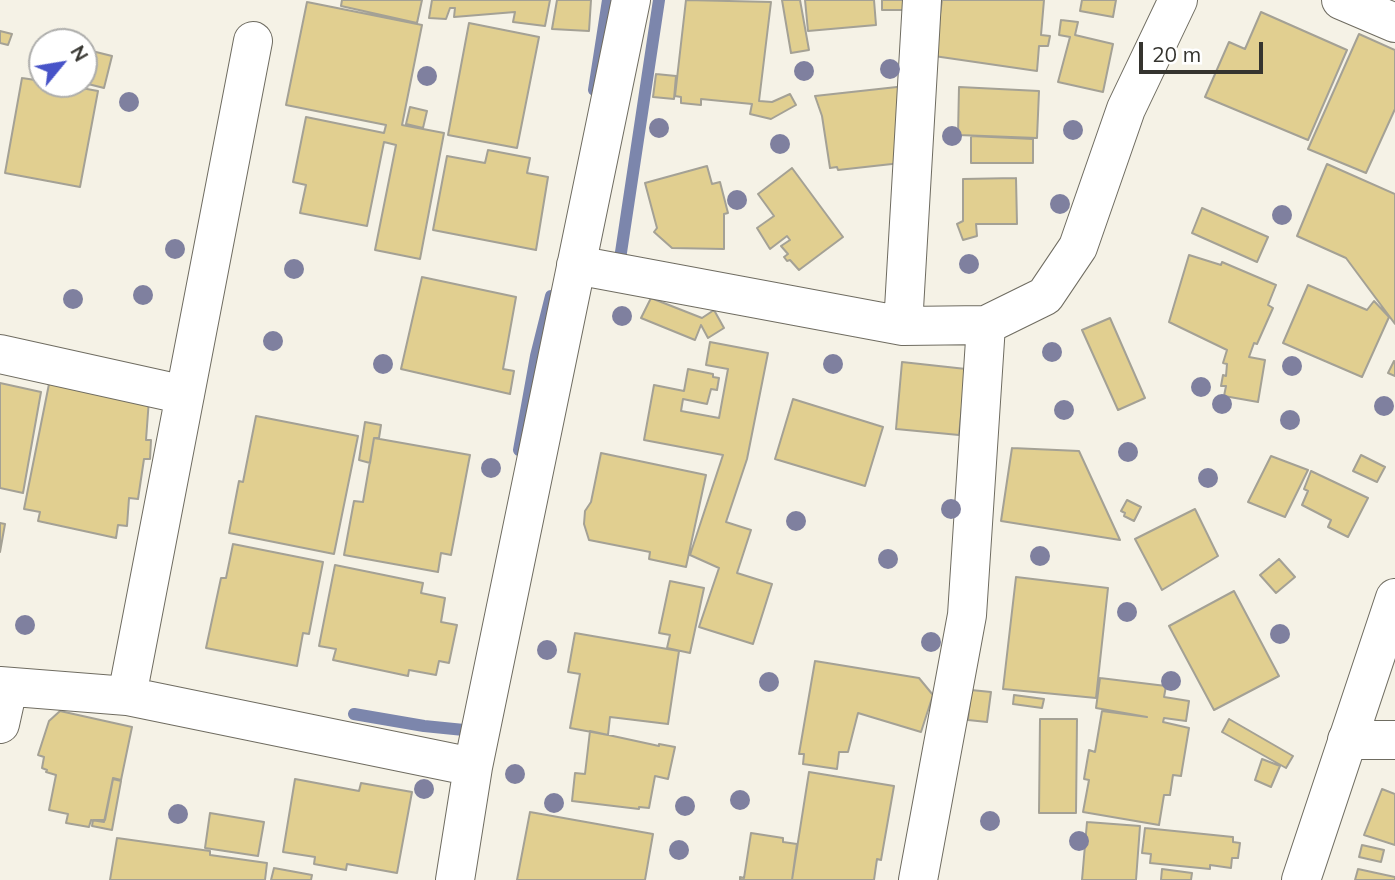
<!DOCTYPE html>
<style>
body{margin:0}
#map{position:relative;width:1395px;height:880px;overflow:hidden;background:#f5f2e6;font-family:Mulish,sans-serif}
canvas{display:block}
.north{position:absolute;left:28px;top:28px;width:70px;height:70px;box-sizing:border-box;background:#fff;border:2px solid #aeaeac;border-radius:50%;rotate:60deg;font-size:19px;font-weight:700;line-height:28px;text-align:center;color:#35342f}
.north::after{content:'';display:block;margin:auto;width:24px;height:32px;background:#4753c8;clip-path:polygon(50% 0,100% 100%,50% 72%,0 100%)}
.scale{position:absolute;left:1139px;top:42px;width:124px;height:32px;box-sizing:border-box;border:4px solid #35342f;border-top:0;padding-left:9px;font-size:21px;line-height:24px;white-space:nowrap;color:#35342f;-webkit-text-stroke:5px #fff;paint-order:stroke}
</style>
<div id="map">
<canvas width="1395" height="880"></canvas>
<div class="north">N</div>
<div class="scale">20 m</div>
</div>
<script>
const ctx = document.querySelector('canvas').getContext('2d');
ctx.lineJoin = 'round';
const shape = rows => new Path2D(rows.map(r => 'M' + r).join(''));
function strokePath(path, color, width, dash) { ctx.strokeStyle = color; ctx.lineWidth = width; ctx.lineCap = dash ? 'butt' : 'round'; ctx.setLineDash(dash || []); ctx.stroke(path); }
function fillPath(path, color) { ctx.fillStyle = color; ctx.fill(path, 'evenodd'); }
const stream = shape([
 [594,90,608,0],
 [620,259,659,0],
 [519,450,536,356,551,296],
 [354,714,424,726,464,730,470,725,471,719]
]);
const building = shape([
 [342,0,422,0,417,23,341,6,342,0],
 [432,0,550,0,545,26,513,22,515,12,454,17,455,8,450,8,446,19,429,18,432,0],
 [557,0,591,0,589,31,552,29,557,0],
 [686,0,771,2,759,101,772,102,790,94,796,105,771,119,750,114,752,104,701,99,701,105,681,103,681,97,675,96,686,0],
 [782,0,800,0,809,50,791,53,782,0],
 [805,0,874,0,876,25,808,31,805,0],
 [882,0,912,0,908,10,882,10,882,0],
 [942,0,1044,0,1041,35,1050,36,1048,46,1039,46,1037,71,934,56,942,0],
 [1082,0,1116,0,1113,17,1080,11,1082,0],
 [307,2,422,25,402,125,444,133,420,259,375,250,396,145,384,142,367,226,300,213,306,185,293,182,306,117,384,133,386,125,286,105,307,2],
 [1261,12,1347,50,1308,140,1205,97,1229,42,1245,49,1261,12],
 [1061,20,1078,22,1075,35,1113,44,1103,92,1058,82,1070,37,1059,35,1061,20],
 [469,23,539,37,517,148,448,135,469,23],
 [0,31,12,34,8,45,0,43,0,31],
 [1359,34,1395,50,1395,109,1366,173,1308,149,1359,34],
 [42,45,42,71,35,69,42,45],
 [84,49,112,56,104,88,84,83,84,49],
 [656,74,676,76,674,99,653,97,656,74],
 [22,78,42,81,42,84,59,84,98,91,80,187,5,173,22,78],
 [906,86,910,162,838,170,837,167,830,168,822,116,815,96,906,86],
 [959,87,1039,91,1037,138,958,135,959,87],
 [410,107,427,111,423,128,406,124,410,107],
 [971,136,1033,139,1033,163,971,163,971,136],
 [488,150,530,158,527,173,548,177,536,250,433,230,447,156,485,163,488,150],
 [1327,164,1395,194,1395,324,1346,258,1297,236,1327,164],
 [707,166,712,184,720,182,728,213,724,214,724,249,672,248,654,232,657,228,645,183,707,166],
 [792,168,843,237,799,270,790,260,787,261,784,257,788,254,781,246,790,240,787,236,770,249,757,228,774,216,758,194,792,168],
 [1016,178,1017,224,976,224,977,236,963,240,957,224,963,221,963,179,1016,178],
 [1202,208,1268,237,1257,262,1192,233,1202,208],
 [1189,255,1221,265,1222,262,1276,285,1268,305,1273,308,1257,344,1254,343,1249,357,1265,360,1258,402,1224,396,1226,386,1221,386,1223,375,1226,376,1227,364,1223,363,1227,350,1169,322,1189,255],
 [422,277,516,297,503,369,514,371,510,394,401,369,422,277],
 [1308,285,1367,310,1374,301,1389,317,1362,377,1283,343,1308,285],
 [651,298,702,318,714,310,724,328,708,338,701,325,695,340,641,318,651,298],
 [1110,318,1145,398,1118,410,1082,330,1110,318],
 [710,342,768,353,747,459,726,522,751,530,737,573,772,584,753,644,699,627,719,568,690,555,723,455,644,440,654,385,684,391,688,369,713,374,713,377,719,378,717,390,711,389,707,404,683,399,681,411,719,418,728,369,706,365,710,342],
 [1394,361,1395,362,1395,376,1388,373,1394,361],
 [902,362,966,369,959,435,896,429,902,362],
 [50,379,149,399,146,440,151,440,150,459,144,459,138,499,129,498,127,526,118,525,116,538,38,521,40,512,24,509,50,379],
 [0,383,41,392,23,493,0,488,0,383],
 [793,399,883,427,865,486,775,459,793,399],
 [256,416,358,436,334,554,229,533,239,481,243,482,256,416],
 [365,422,381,425,379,438,374,438,370,463,359,460,365,422],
 [374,438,470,455,451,555,441,553,438,572,344,555,354,501,363,502,374,438],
 [1012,448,1079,451,1120,540,1001,521,1012,448],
 [601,453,706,475,686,567,649,559,650,552,589,540,584,524,585,511,591,502,601,453],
 [1361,455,1385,467,1377,482,1353,471,1361,455],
 [1271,456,1308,470,1285,517,1248,502,1271,456],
 [1311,471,1368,498,1348,537,1328,527,1331,520,1302,505,1308,491,1304,489,1311,471],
 [1127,500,1141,507,1134,521,1124,516,1125,513,1121,511,1127,500],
 [1195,509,1218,556,1162,590,1135,539,1195,509],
 [0,523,5,524,0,552,0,523],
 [233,544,323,562,309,634,303,633,297,666,206,648,221,578,226,578,233,544],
 [1279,559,1295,577,1276,593,1260,575,1279,559],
 [335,565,423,583,421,593,445,598,441,622,457,625,449,663,439,661,436,675,409,670,408,676,333,660,336,649,319,646,335,565],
 [1016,577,1108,588,1096,698,1003,689,1016,577],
 [670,581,704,588,690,653,667,648,670,635,659,633,670,581],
 [1234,591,1279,676,1214,710,1169,626,1234,591],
 [575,633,679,651,668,724,610,717,608,735,570,728,580,674,568,672,575,633],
 [815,661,919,678,933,695,921,732,858,713,848,752,839,752,837,769,803,764,804,754,799,754,815,661],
 [1100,678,1166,686,1164,697,1189,701,1186,721,1164,718,1163,722,1189,728,1181,776,1173,775,1170,795,1164,795,1159,825,1083,812,1089,780,1084,779,1089,750,1095,752,1102,711,1147,717,1096,708,1100,678],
 [971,690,991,692,987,722,968,720,971,690],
 [1014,695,1044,699,1042,708,1013,704,1014,695],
 [60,711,132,727,121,780,113,778,104,822,91,820,89,827,66,823,68,814,49,810,56,775,46,772,47,770,42,768,44,757,38,755,49,721,60,711],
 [1040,719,1077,719,1076,813,1039,813,1040,719],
 [1229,719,1293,756,1286,768,1222,732,1229,719],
 [590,731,659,746,659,744,675,747,668,779,655,776,649,808,639,807,639,809,572,801,575,773,585,774,590,731],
 [1262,759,1280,766,1271,787,1255,780,1262,759],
 [809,772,894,786,881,860,877,859,874,880,792,880,809,772],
 [113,779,121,781,112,830,92,826,93,820,105,820,113,779],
 [295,779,359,791,361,783,412,792,397,873,347,864,346,870,314,864,315,857,283,852,295,779],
 [1382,789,1395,794,1395,845,1364,835,1382,789],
 [530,812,653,834,645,880,517,880,530,812],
 [210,813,264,822,258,856,205,848,210,813],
 [1087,822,1140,826,1136,880,1082,880,1087,822],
 [1145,828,1233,837,1233,842,1240,843,1238,858,1232,858,1231,868,1210,865,1210,869,1150,863,1151,854,1142,853,1145,828],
 [751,833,783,838,783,842,797,844,792,880,740,880,740,877,744,878,751,833],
 [117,838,210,851,210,855,267,863,265,880,110,880,117,838],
 [1362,845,1384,850,1381,862,1359,857,1362,845],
 [274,868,312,875,311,880,271,880,274,868],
 [1162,869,1192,873,1191,880,1161,880,1162,869],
 [1358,869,1395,877,1395,880,1355,880,1358,869]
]);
const minor = shape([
 [1341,0,1395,23],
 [576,265,903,326,986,325,1045,296,1078,247,1126,109,1178,0],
 [903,326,922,0],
 [0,354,185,395],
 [0,686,127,696,473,767,455,880],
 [127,696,253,41],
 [0,724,8,688],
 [1347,740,1395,740],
 [473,767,631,0],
 [918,880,967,615,986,325]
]);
const major = shape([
 [1301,880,1395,598]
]);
const trees = [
 [890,69],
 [804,71],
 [427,76],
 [129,102],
 [659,128],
 [1073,130],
 [952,136],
 [780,144],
 [737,200],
 [1060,204],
 [1282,215],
 [175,249],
 [969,264],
 [294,269],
 [143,295],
 [73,299],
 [622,316],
 [273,341],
 [1052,352],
 [383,364],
 [833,364],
 [1292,366],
 [1201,387],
 [1222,404],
 [1384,406],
 [1064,410],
 [1290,420],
 [1128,452],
 [491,468],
 [1208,478],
 [951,509],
 [796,521],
 [1040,556],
 [888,559],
 [1127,612],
 [25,625],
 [1280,634],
 [931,642],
 [547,650],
 [1171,681],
 [769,682],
 [515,774],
 [424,789],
 [740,800],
 [554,803],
 [685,806],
 [178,814],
 [990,821],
 [1079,841],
 [679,850]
];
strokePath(stream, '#7c86ac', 12);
fillPath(building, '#e1cf90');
strokePath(building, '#a4a195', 2);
strokePath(minor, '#6f6c61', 40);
strokePath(major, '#6f6c61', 40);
strokePath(minor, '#fff', 38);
strokePath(major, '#fff', 38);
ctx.fillStyle = '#7f809f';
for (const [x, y] of trees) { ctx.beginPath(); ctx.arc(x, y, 10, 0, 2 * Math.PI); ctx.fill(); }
</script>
